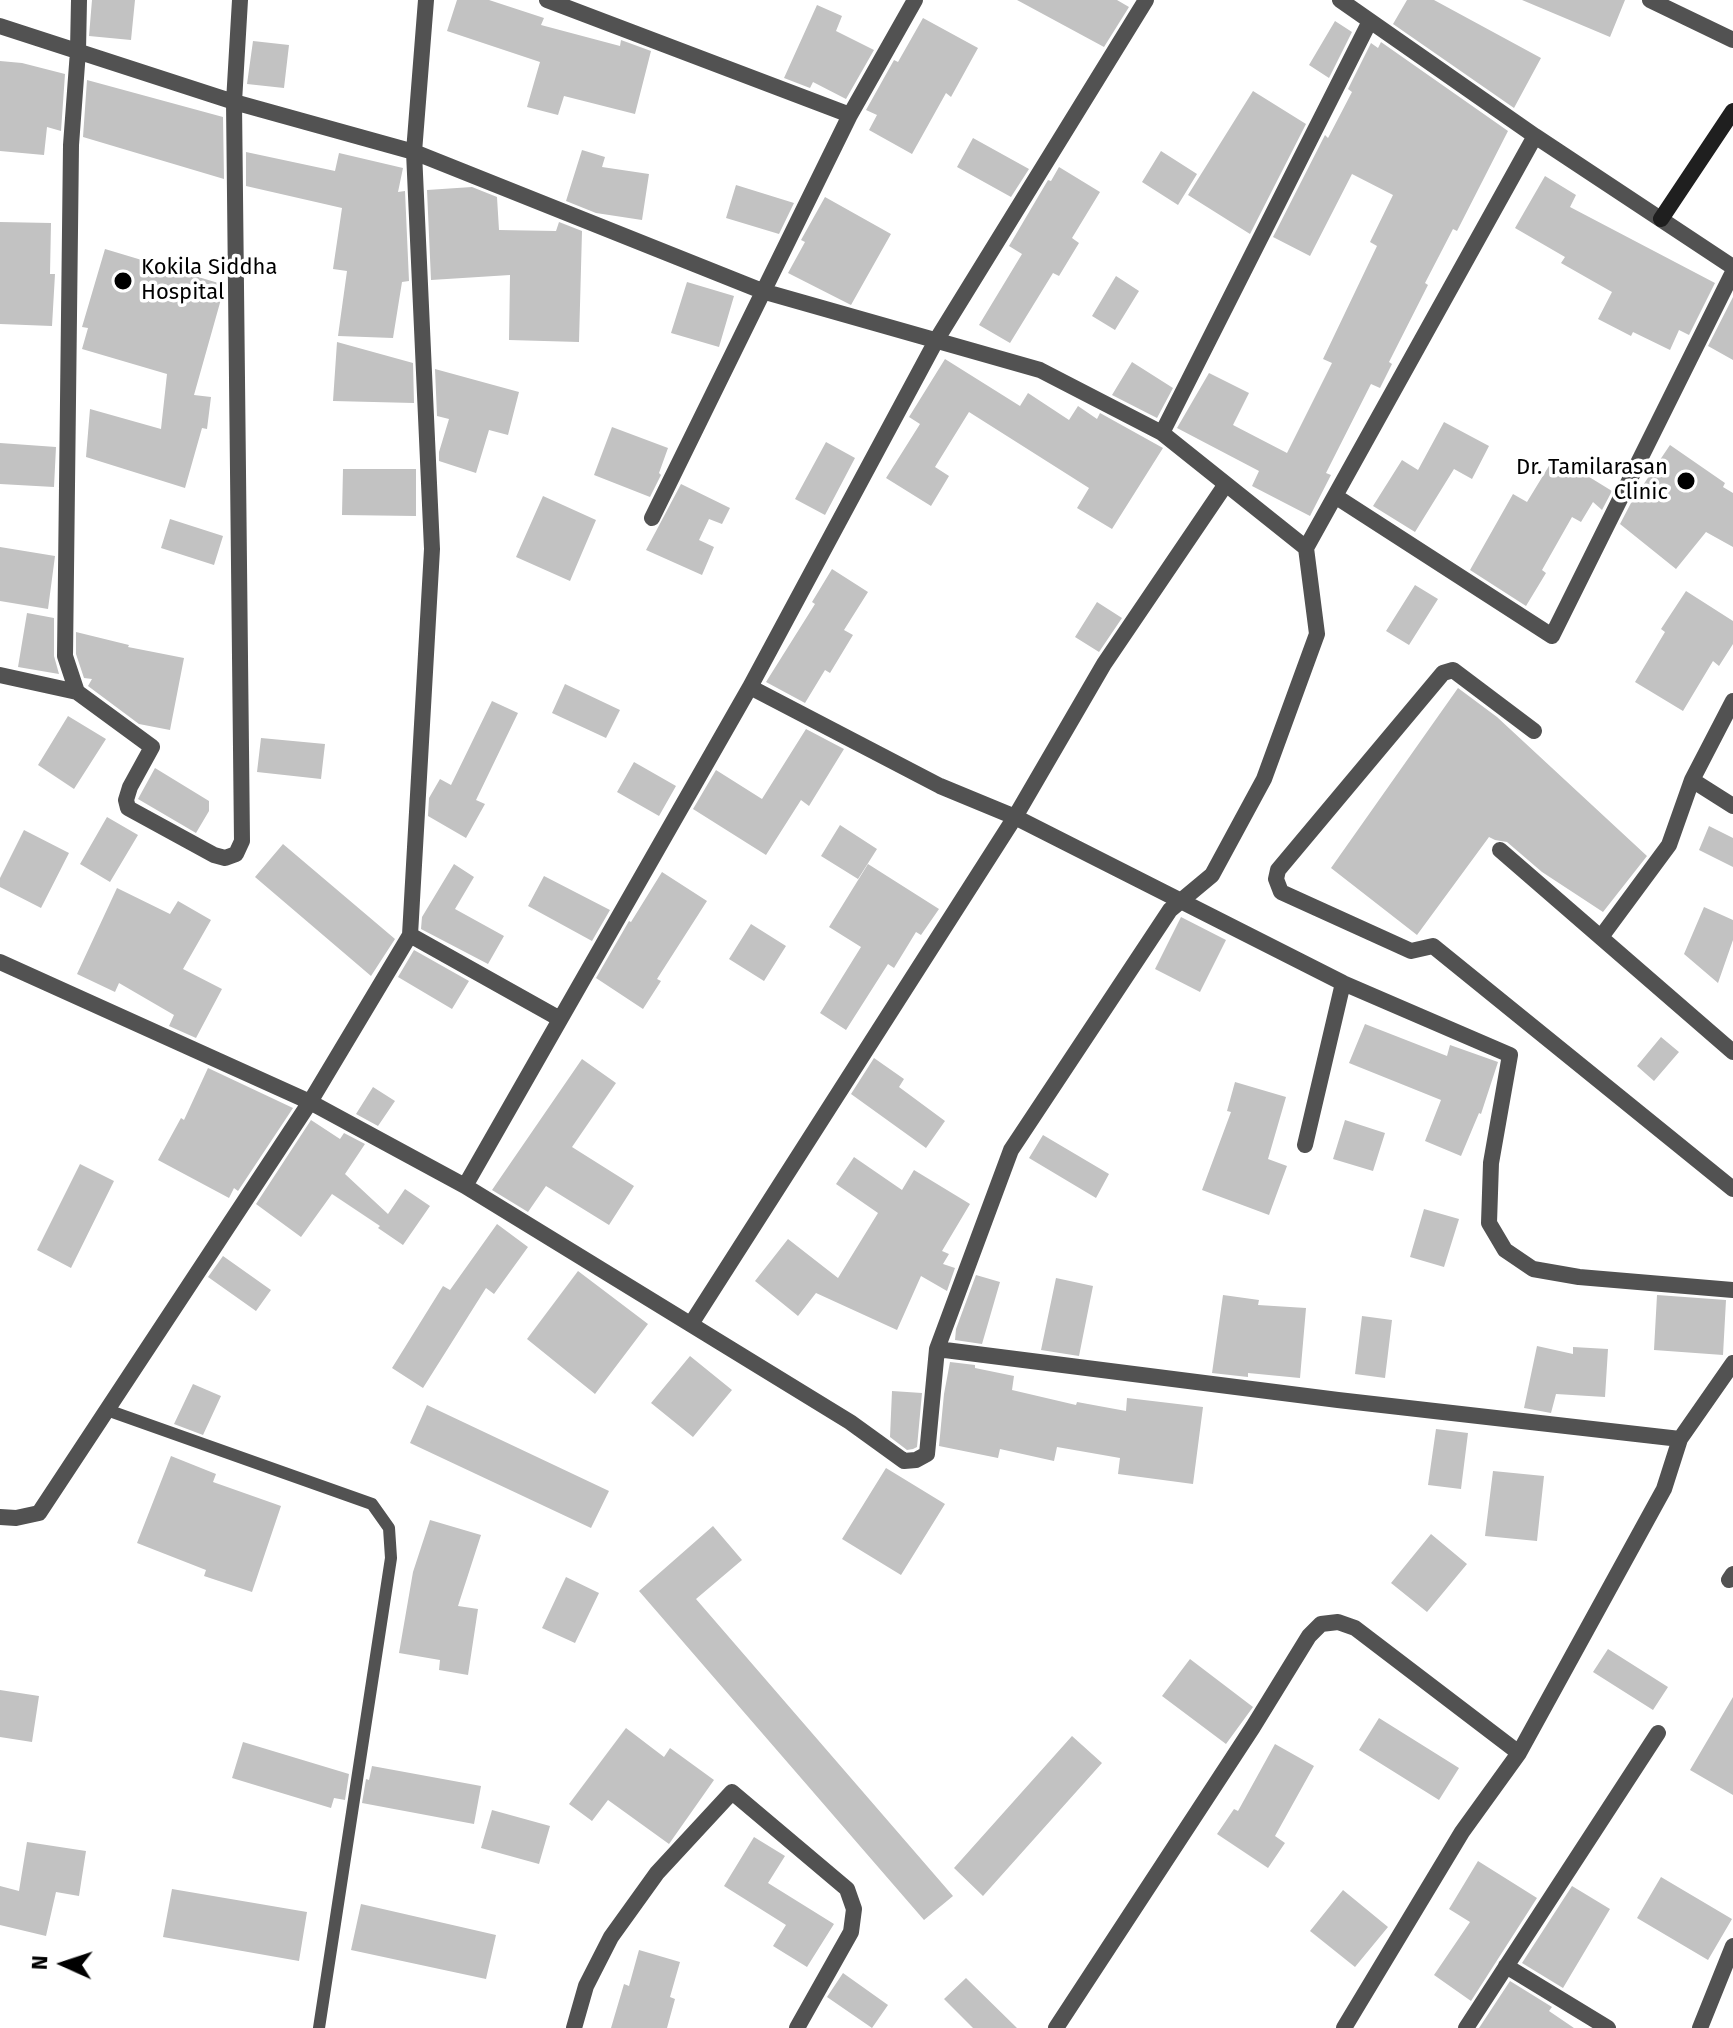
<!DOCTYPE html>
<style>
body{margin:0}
#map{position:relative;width:1733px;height:2028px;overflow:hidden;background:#fff;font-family:"Fira Sans",sans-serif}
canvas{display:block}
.north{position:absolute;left:24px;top:1924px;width:80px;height:80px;-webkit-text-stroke:6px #fff;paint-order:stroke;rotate:273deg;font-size:22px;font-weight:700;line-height:32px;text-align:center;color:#000}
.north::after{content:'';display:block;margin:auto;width:28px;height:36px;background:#000;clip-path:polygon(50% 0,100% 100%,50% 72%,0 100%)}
</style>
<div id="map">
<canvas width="1733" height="2028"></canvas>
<div class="north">N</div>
</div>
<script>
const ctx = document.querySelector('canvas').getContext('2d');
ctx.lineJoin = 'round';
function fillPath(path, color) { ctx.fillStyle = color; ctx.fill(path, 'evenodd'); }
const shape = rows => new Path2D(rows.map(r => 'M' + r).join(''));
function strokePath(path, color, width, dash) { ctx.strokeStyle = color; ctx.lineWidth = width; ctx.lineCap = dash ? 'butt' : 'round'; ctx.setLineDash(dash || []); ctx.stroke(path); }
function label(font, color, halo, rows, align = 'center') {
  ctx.font = font + ' "Fira Sans",sans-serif'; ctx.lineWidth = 7; ctx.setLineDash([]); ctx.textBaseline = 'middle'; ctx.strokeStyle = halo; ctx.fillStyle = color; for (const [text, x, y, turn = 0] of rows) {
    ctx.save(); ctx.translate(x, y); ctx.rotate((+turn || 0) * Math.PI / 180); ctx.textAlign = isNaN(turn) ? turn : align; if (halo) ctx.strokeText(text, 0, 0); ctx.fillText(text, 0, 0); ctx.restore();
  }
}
const building = shape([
 [92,0,135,0,131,40,89,36],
 [457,0,489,0,544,18,541,25,620,46,621,40,651,51,635,114,564,96,558,115,527,107,540,62,447,31],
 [1017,0,1117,0,1129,7,1104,47],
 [1407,0,1434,0,1541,58,1514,108,1393,24],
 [1522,0,1625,0,1610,37],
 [817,5,842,16,836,31,874,50,846,99,813,82,810,88,784,78],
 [923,18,978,48,951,97,946,93,912,154,869,130,877,115,866,110,894,60,898,62],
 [1335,21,1352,32,1329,78,1309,65],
 [253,41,289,45,284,88,247,84],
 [1381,42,1508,131,1457,231,1453,229,1425,283,1428,285,1389,362,1392,364,1380,388,1371,384,1326,473,1331,475,1310,516,1252,486,1259,471,1177,428,1209,373,1249,393,1233,425,1287,453,1332,363,1323,359,1377,246,1370,242,1393,195,1352,174,1310,256,1273,237,1325,135,1328,138,1352,92,1348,89,1371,43,1378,48],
 [0,61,22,63,65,74,61,131,47,127,44,155,0,151],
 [87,80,223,117,224,179,83,137],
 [1253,91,1306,124,1250,234,1188,195],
 [973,138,1029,169,1011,197,957,167],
 [582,150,605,157,602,167,649,174,642,220,596,213,566,201],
 [1161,151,1197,174,1178,205,1142,182],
 [246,152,335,171,339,153,403,168,398,192,405,191,409,281,402,282,393,338,338,336,347,271,333,269,342,208,246,186],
 [1059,167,1100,192,1072,238,1079,243,1059,276,1053,273,1010,343,979,325,1022,254,1009,246,1048,180,1051,181],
 [1545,176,1576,195,1570,207,1715,283,1689,335,1679,330,1670,350,1633,332,1631,336,1598,319,1612,292,1561,263,1565,257,1515,228],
 [736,185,794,203,779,234,726,218],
 [472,187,497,197,499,230,556,231,559,222,582,231,579,342,509,340,510,275,431,280,427,190],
 [825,197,891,234,851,305,788,273,805,242,801,240],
 [0,222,51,223,50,274,55,274,52,326,0,324],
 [105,249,225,285,194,395,211,397,207,429,202,428,185,488,86,457,90,409,161,429,167,374,82,349,88,328,82,327],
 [1116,276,1139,291,1115,330,1092,316],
 [687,282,734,296,719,347,671,333],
 [1733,297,1733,360,1708,346],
 [337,342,413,363,414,403,333,401],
 [945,359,1020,406,1028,393,1069,420,1078,406,1097,419,1100,413,1163,448,1112,529,1077,508,1089,488,969,412,935,467,949,476,931,506,886,478,920,424,909,417],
 [1132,362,1173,388,1157,418,1112,395],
 [435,369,519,392,508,435,489,430,476,473,439,461,439,452,449,419,437,416],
 [1444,422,1489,446,1472,479,1454,469,1415,532,1373,506,1402,460,1418,470],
 [612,427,668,448,659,473,661,475,650,497,594,475],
 [826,442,855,458,825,515,795,499],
 [0,443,56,447,54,487,0,484],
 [1670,445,1725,483,1723,487,1733,493,1733,547,1706,532,1676,569,1620,524,1631,503],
 [1555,456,1612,491,1602,510,1593,502,1581,522,1572,517,1542,570,1546,573,1526,606,1470,570,1513,494,1527,502],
 [343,469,416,469,416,516,342,515],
 [681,484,730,508,722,524,709,519,699,540,714,547,702,575,646,550],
 [543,496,596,520,570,581,516,557],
 [170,519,223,536,214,565,161,548],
 [0,547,55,556,48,609,0,601],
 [832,569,868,592,844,630,853,635,830,673,825,670,805,703,766,682,815,604,812,602],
 [1415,585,1438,599,1409,645,1386,631],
 [1686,591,1733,621,1733,644,1719,666,1713,661,1683,711,1635,682,1665,632,1661,629],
 [1097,602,1122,618,1099,652,1075,637],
 [27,613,54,618,54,656,59,674,18,667],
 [76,632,129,645,128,647,184,658,170,730,139,724,88,686,92,679,84,678,76,654],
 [565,684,620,710,606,738,552,713],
 [1458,688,1497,717,1647,856,1603,912,1542,872,1507,842,1495,840,1489,837,1417,935,1331,868],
 [492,701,518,713,476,800,485,804,466,838,428,816,429,798,440,779,451,785],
 [68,716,106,739,74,789,38,765],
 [806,729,844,749,809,806,801,800,766,855,693,809,716,770,762,799],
 [261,738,325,744,321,779,257,772],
 [634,762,676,786,659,816,617,792],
 [155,768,209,801,209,811,196,833,138,799],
 [107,817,138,835,110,882,80,864],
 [840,825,877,849,858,879,821,856],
 [1709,826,1733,838,1733,867,1699,850],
 [24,830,69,853,41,908,0,887,0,878],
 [283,844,395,939,371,976,255,877],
 [454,864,474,877,455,909,504,936,488,964,421,929,422,917],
 [868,864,939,909,921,935,916,932,894,968,888,964,846,1030,820,1013,861,947,829,927],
 [662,872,707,901,657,979,661,981,643,1009,596,978,629,921,631,922],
 [544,876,610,910,592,941,528,906],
 [117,888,170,914,178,901,211,920,183,969,222,989,196,1038,169,1026,174,1015,119,983,115,992,77,974],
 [1704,907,1733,920,1733,940,1718,983,1684,954],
 [1181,917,1226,940,1200,992,1155,969],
 [751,924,786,946,764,981,729,959],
 [414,950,469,981,452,1009,398,977],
 [1365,1024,1447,1056,1450,1045,1498,1062,1481,1114,1479,1113,1461,1156,1425,1141,1441,1100,1349,1063],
 [1661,1037,1679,1052,1654,1081,1637,1066],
 [874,1058,904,1079,899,1087,945,1121,926,1148,851,1094],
 [582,1059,616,1083,572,1147,634,1186,609,1225,546,1186,528,1212,492,1190],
 [208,1068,293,1108,238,1191,234,1188,229,1198,158,1160,181,1118,184,1120],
 [1235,1082,1286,1097,1268,1159,1287,1166,1269,1215,1202,1190,1231,1112,1227,1111],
 [373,1087,395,1101,378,1126,356,1114],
 [311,1120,340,1139,344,1133,365,1144,345,1174,388,1214,405,1189,430,1206,403,1245,378,1228,380,1226,332,1194,301,1237,256,1204],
 [1345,1120,1385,1133,1373,1171,1333,1159],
 [1043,1135,1109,1174,1096,1198,1029,1158],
 [854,1157,902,1190,914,1170,970,1204,942,1251,949,1254,943,1264,955,1268,947,1291,921,1276,897,1330,816,1293,798,1316,755,1281,788,1239,838,1278,878,1213,836,1184],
 [80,1164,114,1181,71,1268,37,1250],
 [1424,1209,1459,1219,1444,1267,1410,1257],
 [497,1224,528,1247,494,1294,486,1288,423,1388,392,1368,443,1286,450,1290],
 [223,1256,271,1290,256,1311,208,1277],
 [578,1271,648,1324,595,1394,527,1339],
 [976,1275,1000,1282,982,1344,955,1340,956,1329],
 [1056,1278,1093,1286,1079,1356,1041,1350],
 [1223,1295,1259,1300,1258,1305,1306,1308,1300,1378,1248,1373,1248,1377,1212,1373],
 [1657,1295,1726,1300,1723,1355,1654,1350],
 [1362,1316,1392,1320,1385,1378,1355,1374],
 [1537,1346,1573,1354,1573,1347,1608,1349,1605,1397,1556,1394,1551,1413,1524,1408],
 [690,1356,732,1390,693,1437,651,1403],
 [950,1362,975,1365,975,1368,1014,1376,1012,1390,1076,1405,1077,1402,1126,1411,1127,1398,1203,1407,1193,1484,1118,1474,1120,1458,1057,1447,1054,1461,1000,1449,998,1458,939,1446,944,1394],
 [193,1384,221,1396,203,1435,174,1424],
 [892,1391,922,1393,917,1447,913,1449,907,1450,890,1437],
 [427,1405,609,1491,591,1528,410,1443],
 [1436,1429,1468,1433,1461,1489,1428,1485],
 [171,1456,216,1474,213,1482,281,1506,252,1592,204,1576,206,1570,137,1543],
 [886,1468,945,1504,901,1575,842,1539],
 [1493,1471,1544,1476,1537,1541,1485,1536],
 [430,1520,481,1535,458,1606,478,1609,468,1675,439,1670,440,1660,399,1653,413,1572],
 [713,1526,742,1560,696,1599,953,1896,924,1920,639,1591],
 [1431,1534,1467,1564,1427,1612,1391,1583],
 [566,1577,599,1593,575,1643,542,1628],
 [1608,1649,1668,1687,1653,1710,1593,1672],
 [1190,1659,1253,1707,1226,1744,1162,1696],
 [0,1690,39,1696,32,1742,0,1737],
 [1733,1697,1733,1795,1690,1770],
 [1379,1718,1459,1768,1439,1800,1359,1750],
 [626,1728,664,1757,670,1748,714,1780,669,1844,608,1800,592,1821,569,1804],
 [1072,1736,1102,1763,983,1896,954,1868],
 [243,1742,349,1774,345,1800,334,1798,331,1808,232,1778],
 [1275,1744,1314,1766,1275,1836,1285,1843,1268,1868,1217,1834,1234,1809,1238,1811],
 [372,1766,481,1786,474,1824,362,1803,366,1779,369,1780],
 [492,1810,550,1826,539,1864,481,1848],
 [754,1837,785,1856,768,1883,834,1924,807,1967,773,1946,786,1925,724,1886],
 [27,1842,86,1851,79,1896,56,1892,46,1936,0,1925,0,1886,19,1891],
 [1478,1861,1537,1898,1471,2001,1434,1975,1470,1922,1449,1909],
 [1661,1877,1732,1919,1708,1960,1637,1918],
 [1572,1886,1610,1909,1563,1988,1522,1963],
 [172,1889,307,1912,299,1961,163,1937],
 [1343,1890,1388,1927,1355,1967,1310,1931],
 [361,1904,496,1935,486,1979,351,1950],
 [639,1950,680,1962,670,1997,675,1999,667,2028,611,2028,624,1984,629,1986],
 [843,1973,888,2005,872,2028,827,1997],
 [966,1978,1017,2028,973,2028,944,1999],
 [1510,1981,1552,2007,1549,2011,1574,2028,1479,2028]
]);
const lane = shape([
 [107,1410,372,1504,389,1528,391,1558,319,2028]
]);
const street = shape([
 [79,0,78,51,71,145,65,656,77,692,152,747,130,787,126,800,128,808,214,855,225,858,236,854,242,841,234,102,240,0],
 [426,0,414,152,432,549,410,935,560,1019],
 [547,0,850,115],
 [1340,0,1535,136,1733,267],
 [1650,0,1733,40],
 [0,26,234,102,414,152,762,291,1040,370,1162,433,1306,548,1317,634,1264,779,1212,875,1170,910,1011,1150,937,1349,1338,1400,1680,1439],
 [1162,433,1369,23],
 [1335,496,1552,636,1733,272],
 [652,518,850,115,915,0],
 [1306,548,1535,136],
 [0,675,77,692],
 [750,687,940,786,1015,817,1343,983,1510,1055,1491,1163,1489,1223,1505,1250,1533,1269,1579,1277,1733,1290],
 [1733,701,1692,780,1733,806],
 [1534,731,1453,670,1443,673,1278,870,1276,879,1281,892,1411,951,1433,946,1733,1189],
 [1500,850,1733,1052],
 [1601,937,1669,845,1692,780],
 [0,962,310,1102,465,1186,850,1422,904,1461,916,1460,927,1454,937,1349],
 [1305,1145,1343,983],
 [465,1186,750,687,937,339,1146,0],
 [691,1324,1015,817,1104,664,1226,484],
 [0,1517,16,1518,39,1513,310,1102,410,935],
 [1729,1580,1733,1574],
 [1506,1966,1608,2028],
 [574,2028,586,1986,611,1937,657,1873,732,1792,847,1889,854,1909,851,1932,797,2028],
 [1056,2028,1253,1727,1309,1636,1321,1624,1338,1622,1355,1628,1519,1753],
 [1344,2028,1462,1832,1519,1753,1664,1489,1680,1439,1733,1363],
 [1466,2028,1658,1733],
 [1700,2028,1733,1946]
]);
const secondary = shape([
 [1661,219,1733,111]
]);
const markers = [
 [123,281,10,"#000"],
 [1686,481,10,"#000"]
];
const poiNames = [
 ["Kokila Siddha",141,268],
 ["Hospital",141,293],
 ["Dr. Tamilarasan",1668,468,"right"],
 ["Clinic",1668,493,"right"]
];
fillPath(building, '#c2c2c2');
strokePath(lane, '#525252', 12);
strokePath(street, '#525252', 16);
strokePath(secondary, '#1f1f1f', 16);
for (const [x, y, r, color] of markers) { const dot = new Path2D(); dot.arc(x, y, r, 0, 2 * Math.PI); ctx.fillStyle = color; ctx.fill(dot); strokePath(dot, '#fff', 3); }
label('22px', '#000', '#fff', poiNames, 'left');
</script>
